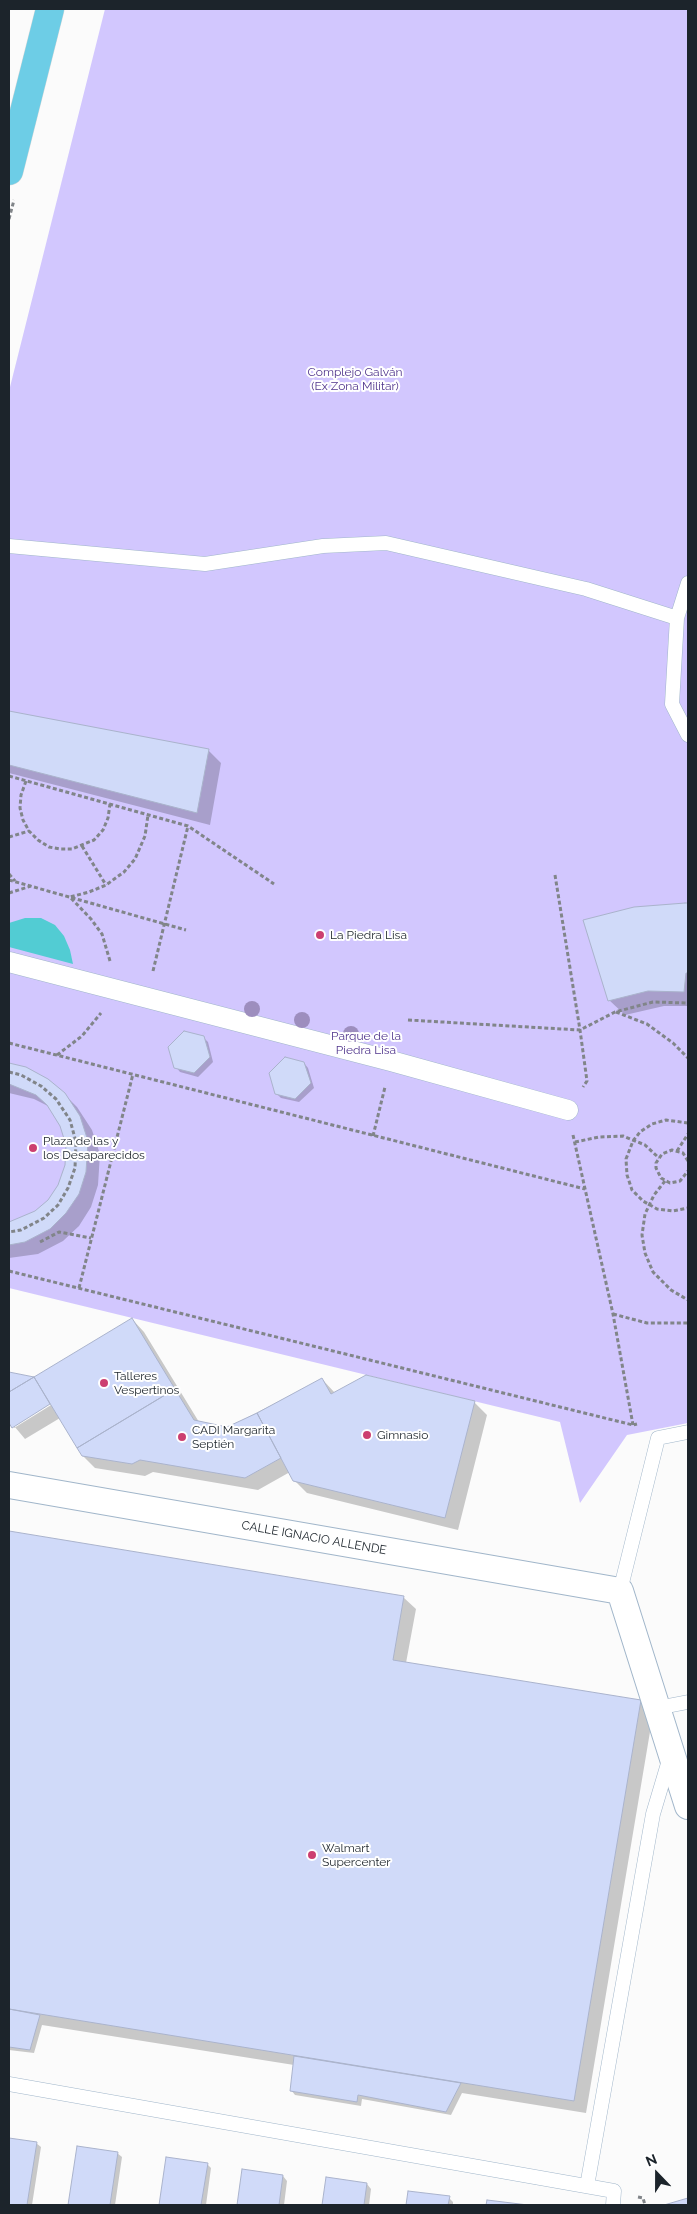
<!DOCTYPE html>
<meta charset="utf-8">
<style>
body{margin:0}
#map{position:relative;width:697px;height:2214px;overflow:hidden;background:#fbfbfb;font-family:Raleway,sans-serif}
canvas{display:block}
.frame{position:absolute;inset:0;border:10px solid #1c242b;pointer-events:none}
.north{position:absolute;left:632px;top:2149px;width:50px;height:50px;-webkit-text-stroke:4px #fff;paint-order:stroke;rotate:338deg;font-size:14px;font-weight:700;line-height:20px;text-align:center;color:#1c242b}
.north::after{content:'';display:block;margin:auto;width:18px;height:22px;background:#1c242b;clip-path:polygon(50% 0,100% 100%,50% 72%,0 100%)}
</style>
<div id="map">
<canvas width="697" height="2214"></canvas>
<div class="frame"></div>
<div class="north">N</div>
</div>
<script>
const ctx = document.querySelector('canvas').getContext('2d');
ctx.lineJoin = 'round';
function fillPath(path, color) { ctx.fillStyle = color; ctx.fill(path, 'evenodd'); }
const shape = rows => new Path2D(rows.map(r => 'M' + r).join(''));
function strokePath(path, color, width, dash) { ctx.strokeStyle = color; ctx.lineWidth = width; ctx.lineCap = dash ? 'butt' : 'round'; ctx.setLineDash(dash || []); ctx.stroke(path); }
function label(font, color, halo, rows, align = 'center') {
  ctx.font = font + ' Raleway,sans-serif'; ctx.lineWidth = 4; ctx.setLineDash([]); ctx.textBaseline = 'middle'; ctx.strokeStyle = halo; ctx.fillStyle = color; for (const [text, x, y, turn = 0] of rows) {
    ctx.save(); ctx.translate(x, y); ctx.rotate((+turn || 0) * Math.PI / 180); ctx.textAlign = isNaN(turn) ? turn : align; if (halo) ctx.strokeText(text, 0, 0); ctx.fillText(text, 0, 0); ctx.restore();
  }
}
const green = shape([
 [105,9,688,9,688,1423,627,1435,580,1503,560,1422,9,1288,9,391]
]);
const water = shape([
 [25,918,41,918,55,925,64,936,70,950,73,964,9,947,9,923]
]);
const shadow = shape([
 [9,712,208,750,221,763,210,825,9,773],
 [685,904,688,904,688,1006,664,1006,625,1015,609,1000],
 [203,1037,208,1042,213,1062,198,1077,180,1072,176,1067],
 [304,1063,308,1068,314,1088,299,1102,281,1098,276,1093],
 [9,1064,25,1069,64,1094,77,1107,92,1130,100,1154,98,1185,91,1207,79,1226,63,1241,38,1254,9,1258,9,1223,18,1221,36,1212,49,1200,59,1185,66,1165,67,1145,62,1126,50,1107,34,1099,9,1093],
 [132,1319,144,1332,199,1422,227,1428,322,1379,335,1393,474,1402,487,1415,458,1530,307,1493,294,1480,290,1472,258,1490,153,1472,145,1476,95,1468,83,1456,60,1418,25,1439,9,1420,9,1374,34,1378],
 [55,1400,56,1402,14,1428,14,1425],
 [9,1533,403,1597,416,1609,406,1663,640,1701,653,1714,586,2113,462,2093,451,2115,362,2099,361,2106,295,2095,291,2090,294,2065,42,2025,34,2053,9,2050],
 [9,2139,36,2143,41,2147,32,2205,9,2205],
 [78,2147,117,2153,122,2157,115,2205,69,2205],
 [167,2158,207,2164,211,2168,206,2205,160,2205],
 [243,2171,283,2176,287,2181,284,2205,238,2205],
 [327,2179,367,2184,371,2189,369,2205,323,2205],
 [409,2192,449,2198,453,2202,453,2205,407,2205]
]);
const building = shape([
 [9,711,209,749,197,813,9,765,9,711],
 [685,903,688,903,688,973,686,973,684,992,648,991,608,1001,583,920,634,907,685,903],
 [184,1031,204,1036,210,1057,194,1073,174,1068,168,1047,184,1031],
 [285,1057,304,1062,311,1083,295,1099,275,1094,269,1073,285,1057],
 [9,1063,26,1067,48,1079,65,1093,80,1116,88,1141,86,1172,79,1194,66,1213,50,1229,25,1242,9,1245,9,1222,35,1211,48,1200,58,1185,65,1165,66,1145,60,1126,47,1105,36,1095,9,1084,9,1063],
 [132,1318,175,1389,77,1448,34,1377,132,1318],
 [9,1372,34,1377,9,1392,9,1372],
 [366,1375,475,1401,445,1518,293,1481,257,1413,322,1378,331,1394,366,1375],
 [34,1377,50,1404,12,1428,9,1423,9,1392,34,1377],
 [175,1389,194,1420,227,1427,257,1413,281,1458,245,1478,140,1460,132,1464,82,1456,77,1448,175,1389],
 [9,1531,404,1596,393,1660,641,1700,574,2101,9,2009,9,1531],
 [9,2009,40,2015,30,2050,9,2047,9,2009],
 [294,2056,461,2083,446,2112,358,2095,357,2102,290,2091,294,2056],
 [9,2138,37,2142,27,2205,9,2205,9,2138],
 [77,2146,118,2152,110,2205,68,2205,77,2146],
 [166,2157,208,2163,201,2205,159,2205,166,2157],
 [242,2169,283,2175,279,2205,237,2205,242,2169],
 [326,2177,367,2183,364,2205,322,2205,326,2177],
 [408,2191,450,2196,448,2205,406,2205,408,2191],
 [688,2198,688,2205,664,2205,688,2198],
 [487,2200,528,2205,486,2205,487,2200]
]);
const path = shape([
 [9,219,14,200],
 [9,776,188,826,274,884],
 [26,781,21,795,20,808,23,820,29,831,38,840,49,847,60,849,72,849,94,840,103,830,108,818,110,804],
 [9,837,29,831],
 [82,846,106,885],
 [9,874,15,881],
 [555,875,580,1030,587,1081,583,1087],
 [9,880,186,930],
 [9,893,31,886],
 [110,961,102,934,91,919,70,897,89,892,106,885,124,872,135,859,145,836,148,815],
 [153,971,188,826],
 [616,1012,647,1024,673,1043,688,1058],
 [408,1020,580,1030,615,1012,653,1002,688,1003],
 [9,1043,585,1189],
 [57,1055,82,1036,101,1013],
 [9,1072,21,1075,41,1086,56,1099,70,1120,76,1142,75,1168,68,1188,58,1205,44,1218,21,1230,9,1232],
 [688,1123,666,1120,652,1124,640,1132,633,1141,626,1159,627,1175,632,1190,643,1201,657,1209,673,1211,688,1208],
 [573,1135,613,1314,633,1425],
 [373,1136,385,1087],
 [575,1142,599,1137,623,1136,645,1145,659,1158],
 [677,1151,688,1134],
 [688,1161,683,1153,672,1150,662,1154,656,1163,656,1168,661,1178,670,1183,680,1181,688,1171],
 [665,1181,654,1195,645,1214,642,1235,645,1253,653,1272,671,1290,688,1300],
 [40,1242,59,1232,91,1238],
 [9,1271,633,1425,637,1424],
 [79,1288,133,1074],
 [613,1314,647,1323,688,1323],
 [638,2197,643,2198,645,2205]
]);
const service = shape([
 [9,546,205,564,323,546,386,543,586,589,677,618,688,583],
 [677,618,672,704,688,735],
 [620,1591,658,1438,688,1432],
 [657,1708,688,1702],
 [9,2084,614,2191,613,2205],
 [587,2186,653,1814,670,1757]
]);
const pedestrian = shape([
 [9,962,391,1061,568,1110]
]);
const minor = shape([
 [9,1485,620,1591,688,1806]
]);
const primary = shape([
 [9,171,50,9]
]);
const trees = [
 [252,1009],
 [302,1020],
 [351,1034]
];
const markers = [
 [320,935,5,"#cc3f70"],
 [33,1148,5,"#cc3f70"],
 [104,1383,5,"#cc3f70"],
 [367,1435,5,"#cc3f70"],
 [182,1437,5,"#cc3f70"],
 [312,1855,5,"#cc3f70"]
];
const parkNames = [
 ["Complejo Galván",355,372],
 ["(Ex Zona Militar)",355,386],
 ["Parque de la",366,1036],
 ["Piedra Lisa",366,1050]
];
const poiNames = [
 ["La Piedra Lisa",330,935],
 ["Plaza de las y",43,1141],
 ["los Desaparecidos",43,1155],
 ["Talleres",114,1376],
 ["Vespertinos",114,1390],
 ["CADI Margarita",192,1430],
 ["Septién",192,1444],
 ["Gimnasio",377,1435],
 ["Walmart",322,1848],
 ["Supercenter",322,1862]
];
const streetNames = [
 ["CALLE IGNACIO ALLENDE",314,1538,10]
];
fillPath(green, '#d2c7fe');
fillPath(water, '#52ccd3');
fillPath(shadow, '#0003');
fillPath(building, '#d0daf9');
strokePath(building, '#aab3cc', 1);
strokePath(service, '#a1b6ca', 15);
strokePath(pedestrian, '#a1b6ca', 21);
strokePath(minor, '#a1b6ca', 28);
strokePath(primary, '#d6d8d9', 29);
strokePath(path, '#818589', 3, [4, 2.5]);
strokePath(service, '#fff', 14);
strokePath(pedestrian, '#fff', 20);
strokePath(minor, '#fff', 26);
strokePath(primary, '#6dcde6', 28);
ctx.fillStyle = '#9d8ebe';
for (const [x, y] of trees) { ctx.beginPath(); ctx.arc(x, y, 8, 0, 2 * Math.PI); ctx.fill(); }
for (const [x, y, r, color] of markers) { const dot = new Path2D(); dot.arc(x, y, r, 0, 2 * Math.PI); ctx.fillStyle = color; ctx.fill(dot); strokePath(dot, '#fff', 2); }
label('12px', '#50358c', '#fff', parkNames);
label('12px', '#1c242b', '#fff', poiNames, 'left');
label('12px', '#1c242b', '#fff', streetNames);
</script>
